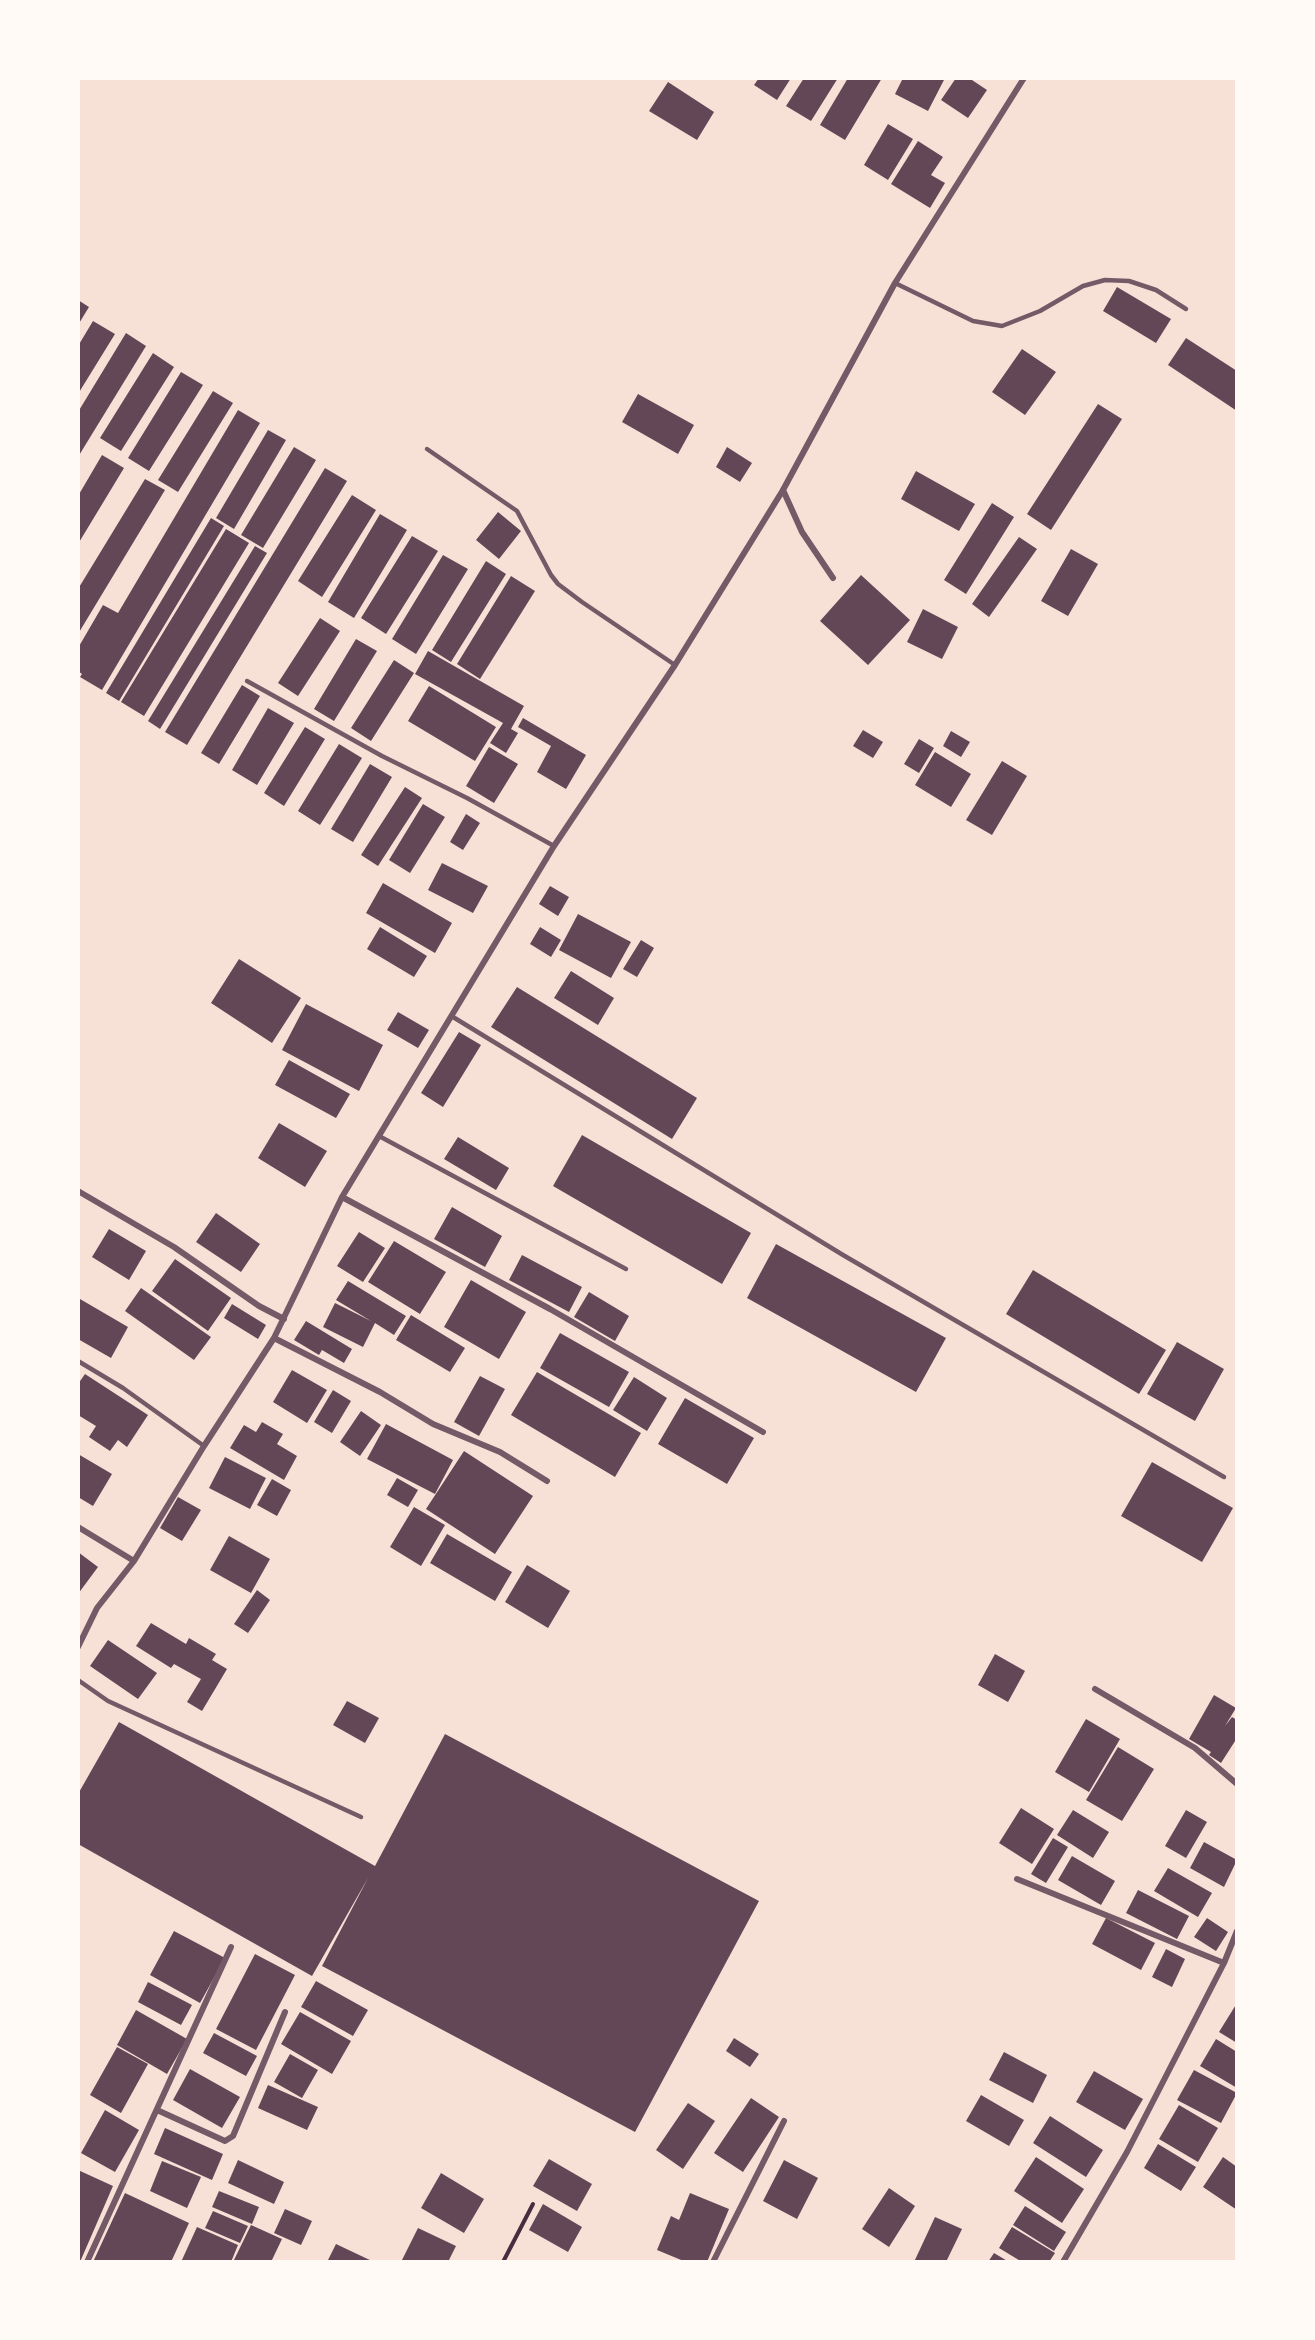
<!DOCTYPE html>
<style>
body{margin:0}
#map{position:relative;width:1315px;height:2340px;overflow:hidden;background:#f7e1d7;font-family:"Varela Round",sans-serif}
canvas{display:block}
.frame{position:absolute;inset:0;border:80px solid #fffaf5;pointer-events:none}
</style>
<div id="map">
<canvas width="1315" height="2340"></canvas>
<div class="frame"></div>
</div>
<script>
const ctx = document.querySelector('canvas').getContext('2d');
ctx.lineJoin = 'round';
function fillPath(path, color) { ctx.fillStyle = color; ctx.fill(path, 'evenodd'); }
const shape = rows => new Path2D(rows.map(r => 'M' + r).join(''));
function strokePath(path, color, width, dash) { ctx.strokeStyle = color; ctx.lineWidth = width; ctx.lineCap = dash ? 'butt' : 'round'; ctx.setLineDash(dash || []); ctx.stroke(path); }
const building = shape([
 [759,78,791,78,777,100,754,85],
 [804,78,838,78,811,121,786,106],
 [848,78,882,78,845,140,820,125],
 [903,78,945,78,928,111,895,94],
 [956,78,969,78,987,90,968,118,941,100],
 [668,82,714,112,697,140,649,111],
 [888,124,913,139,888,180,864,165],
 [918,141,943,157,931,175,945,183,930,208,891,184],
 [1117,287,1171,319,1156,343,1103,311],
 [78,300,89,307,78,325],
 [93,321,115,334,78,394,78,346],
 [126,333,146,346,78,457,78,412],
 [1186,338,1237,371,1237,411,1168,365],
 [1022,349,1056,372,1025,415,992,392],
 [153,353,174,367,121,451,100,438],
 [181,372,203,385,149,471,128,458],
 [213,391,233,403,178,492,158,480],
 [638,394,694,425,678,454,622,422],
 [1098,404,1122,419,1051,530,1027,514],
 [238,410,260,423,102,690,80,677,82,674,78,671,78,648,103,605,118,613],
 [268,430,286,440,234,529,216,518],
 [294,447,316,460,263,548,241,535],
 [727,447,752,463,740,482,716,467],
 [102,455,124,468,78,544,78,496],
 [325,468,347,481,187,745,165,732],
 [916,471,975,504,959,531,901,499],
 [145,479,165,490,78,634,78,589],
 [352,495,376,510,322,597,298,581],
 [992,503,1014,517,966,594,944,580],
 [498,512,521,531,499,559,476,540],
 [380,514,407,530,354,618,328,602],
 [211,518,224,526,119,701,106,693],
 [226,529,249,543,144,716,121,702],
 [412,536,438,551,386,634,361,618],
 [1019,537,1037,549,989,617,972,604],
 [255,546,267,553,160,729,148,721],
 [1071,549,1098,564,1068,616,1041,601],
 [443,555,468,569,416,654,392,639],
 [486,561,506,574,451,662,432,650],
 [861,575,910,620,868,665,820,621],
 [511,576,535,591,480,679,457,664],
 [923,609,958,627,942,659,907,642],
 [320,618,340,631,298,696,278,683],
 [356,639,377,651,334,721,314,709],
 [428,651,524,706,511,729,518,733,506,753,490,743,503,723,415,674],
 [394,660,414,673,371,741,351,728],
 [242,685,260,696,219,764,201,753],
 [429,686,496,727,475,761,408,721],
 [268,708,294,723,257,785,232,770],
 [523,718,586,755,566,789,537,772,551,746,518,727],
 [305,727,325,739,284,806,264,793],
 [863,730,883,742,873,758,853,746],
 [951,731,970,742,961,757,943,746],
 [919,739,934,748,919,773,904,764],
 [339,744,362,758,320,825,298,811],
 [489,747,518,764,494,803,466,786],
 [935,752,971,774,951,807,915,785],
 [1002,761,1027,776,992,835,966,820],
 [370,764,392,777,353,842,331,829],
 [405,787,422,798,378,866,361,855],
 [423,804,445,817,410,873,389,860],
 [466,814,480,823,463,850,450,842],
 [442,863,488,886,473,913,428,890],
 [383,883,452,923,435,953,366,913],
 [550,886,569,897,558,916,539,904],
 [578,914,631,942,611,978,559,950],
 [380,927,427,956,414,977,367,949],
 [540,927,561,940,551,957,530,944],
 [641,940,654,948,637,977,623,969],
 [239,959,301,998,272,1043,211,1003],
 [571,971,614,998,598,1025,554,998],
 [517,987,697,1098,672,1139,491,1027],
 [306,1004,383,1045,359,1091,282,1050],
 [398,1012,429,1030,418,1048,387,1030],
 [459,1032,481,1045,443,1107,421,1093],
 [289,1060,350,1094,336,1118,275,1085],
 [279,1123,327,1151,305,1187,258,1158],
 [582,1135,751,1233,722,1284,553,1186],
 [458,1137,509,1168,496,1190,444,1159],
 [452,1207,502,1236,485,1267,434,1239],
 [216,1213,260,1244,241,1272,196,1242],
 [109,1229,146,1251,129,1280,92,1257],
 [359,1232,385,1248,363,1282,337,1266],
 [394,1241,446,1272,420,1314,368,1282],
 [776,1244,946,1338,916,1392,747,1298],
 [522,1255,582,1287,569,1312,509,1280],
 [175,1259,231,1298,208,1331,152,1291],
 [1033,1270,1166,1350,1139,1394,1006,1314],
 [471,1280,526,1312,499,1359,444,1327],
 [348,1281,406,1316,394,1335,375,1323,363,1347,323,1327,335,1303,371,1321,336,1300],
 [141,1288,211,1337,194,1360,125,1311],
 [589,1292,629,1316,615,1341,574,1317],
 [80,1299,128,1327,111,1358,78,1339],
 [232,1304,266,1325,258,1339,224,1318],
 [411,1315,465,1348,450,1372,396,1340],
 [306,1321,352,1349,344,1363,322,1350,319,1355,294,1340],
 [560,1333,629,1372,609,1407,540,1368],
 [1177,1342,1224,1369,1195,1421,1147,1394],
 [292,1370,327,1390,307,1423,273,1402],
 [537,1372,641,1433,615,1477,511,1415],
 [85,1374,148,1415,127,1447,118,1440,110,1451,89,1437,96,1426,78,1415,78,1384],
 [480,1376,505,1389,479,1436,454,1422],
 [634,1377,667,1398,647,1431,613,1410],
 [333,1390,351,1401,332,1433,314,1422],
 [685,1398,754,1438,727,1484,658,1444],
 [361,1411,381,1425,360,1456,340,1442],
 [262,1422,283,1434,277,1444,297,1456,284,1480,230,1448,244,1425,256,1432],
 [386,1424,453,1460,435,1494,367,1459],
 [464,1451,533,1496,495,1554,426,1509],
 [78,1454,112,1474,93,1506,78,1497],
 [225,1457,266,1478,250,1509,209,1488],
 [1152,1462,1233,1508,1202,1562,1121,1516],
 [397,1478,418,1490,408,1507,387,1495],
 [272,1479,291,1490,277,1516,257,1505],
 [178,1497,201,1510,182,1541,160,1528],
 [414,1507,445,1525,421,1566,390,1547],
 [447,1534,512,1572,495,1601,430,1563],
 [229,1536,270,1559,251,1593,210,1570],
 [78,1552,98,1567,78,1594],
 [527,1565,570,1591,548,1628,505,1602],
 [257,1590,270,1600,248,1633,234,1624],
 [151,1623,186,1644,189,1638,216,1654,212,1660,227,1669,202,1711,187,1702,201,1679,174,1664,171,1668,136,1646],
 [108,1640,157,1673,138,1699,90,1666],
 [995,1654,1025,1671,1008,1702,978,1685],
 [1214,1695,1236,1708,1225,1726,1232,1717,1237,1720,1237,1738,1221,1763,1209,1755,1211,1752,1189,1739],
 [347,1701,379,1718,365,1743,333,1725],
 [1086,1719,1120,1739,1089,1792,1055,1772],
 [119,1722,375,1866,445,1734,759,1901,635,2132,322,1966,368,1878,312,1976,78,1844,78,1794],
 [1118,1747,1154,1769,1122,1821,1086,1800],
 [1021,1808,1054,1829,1032,1864,999,1843],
 [1073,1810,1109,1832,1093,1858,1057,1835],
 [1186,1810,1207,1822,1186,1858,1165,1846],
 [1053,1838,1068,1847,1046,1883,1031,1874],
 [1204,1842,1237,1860,1224,1887,1190,1868],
 [1072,1856,1115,1881,1101,1905,1058,1880],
 [1168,1868,1212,1893,1198,1917,1154,1891],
 [1138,1890,1189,1916,1177,1939,1126,1913],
 [1106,1918,1155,1943,1141,1970,1092,1944],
 [1207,1918,1228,1932,1216,1951,1194,1937],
 [174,1931,225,1958,200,2003,150,1975],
 [1166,1949,1185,1959,1172,1987,1152,1977],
 [255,1954,295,1975,256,2050,216,2029],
 [316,1981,368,2010,353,2036,301,2007],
 [148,1982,192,2005,181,2025,138,2002],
 [1237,2003,1237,2043,1219,2032],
 [136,2010,187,2039,167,2074,117,2045],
 [300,2012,351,2041,332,2074,281,2044],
 [214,2033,257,2056,246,2076,203,2053],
 [734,2038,759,2054,750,2067,726,2051],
 [1216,2039,1237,2052,1237,2088,1200,2066],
 [117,2047,148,2064,121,2113,90,2095],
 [1004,2052,1047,2075,1033,2103,989,2080],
 [290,2054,318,2070,302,2098,274,2082],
 [190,2069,240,2097,222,2128,173,2100],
 [1194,2070,1237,2093,1221,2123,1177,2100],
 [1094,2071,1143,2099,1125,2130,1076,2102],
 [268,2085,318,2107,307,2130,258,2108],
 [981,2095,1024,2120,1009,2146,966,2121],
 [751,2098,779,2117,743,2172,714,2153],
 [688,2103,715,2121,683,2169,656,2150],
 [1179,2105,1218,2128,1198,2162,1159,2139],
 [105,2110,139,2130,115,2172,81,2153],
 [1050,2116,1103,2150,1086,2177,1033,2143],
 [165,2128,223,2154,212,2180,154,2154],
 [1158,2144,1196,2167,1181,2191,1144,2168],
 [1036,2157,1084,2189,1062,2223,1014,2191],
 [1223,2157,1237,2167,1237,2210,1203,2187],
 [549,2159,592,2184,577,2211,533,2186],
 [238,2160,284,2182,274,2204,228,2183],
 [784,2160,818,2178,797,2219,763,2201],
 [162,2161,201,2177,187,2208,150,2191],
 [78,2170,113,2186,80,2262,78,2262],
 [441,2173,484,2199,464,2233,421,2208],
 [889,2188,915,2206,889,2247,862,2229],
 [219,2191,259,2207,252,2224,212,2207],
 [125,2193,189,2223,171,2262,93,2262],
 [690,2193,729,2209,707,2262,686,2262,657,2250,671,2216,679,2220],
 [543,2204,582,2227,568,2252,529,2230],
 [1025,2206,1066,2232,1054,2251,1013,2225],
 [285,2209,312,2221,301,2245,274,2233],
 [213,2211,248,2226,240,2243,205,2228],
 [935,2217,962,2229,946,2262,914,2262],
 [251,2225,282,2239,271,2262,233,2262],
 [197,2227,238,2245,231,2262,181,2262],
 [1012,2227,1055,2253,1049,2262,1022,2262,999,2248],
 [418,2228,456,2246,448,2262,401,2262],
 [336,2244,374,2262,327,2262],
 [994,2253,1009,2262,988,2262]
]);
const path = shape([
 [503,2262,533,2204]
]);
const service = shape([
 [895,283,973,321,1002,326,1040,311,1083,286,1105,280,1129,281,1156,290,1186,309],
 [427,449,517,511,551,575,558,584,582,602,675,665],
 [247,681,382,756,467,798,554,846],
 [453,1017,843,1255,1224,1477],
 [379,1136,626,1269],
 [78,1361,123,1388,204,1446],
 [78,1680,108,1701,361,1817]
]);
const minor = shape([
 [783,490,802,532,833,578],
 [78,1191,174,1247,259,1306,284,1319],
 [342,1197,550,1309,763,1432],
 [274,1338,380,1392,433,1424,500,1452,547,1481],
 [78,1527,134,1561],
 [78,1647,97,1608,134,1561,204,1446,274,1338,342,1197,554,846,675,665,783,490,895,283,1024,78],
 [1095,1689,1195,1748,1237,1784],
 [1017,1879,1224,1963],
 [157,2110,225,2141,233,2136,285,2012],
 [87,2262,231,1947],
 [713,2262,784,2121],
 [1063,2262,1127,2152,1224,1963,1237,1931]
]);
fillPath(building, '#644757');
strokePath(path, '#4a2c40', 4);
strokePath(service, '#755966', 4.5);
strokePath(minor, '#755966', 6);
</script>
